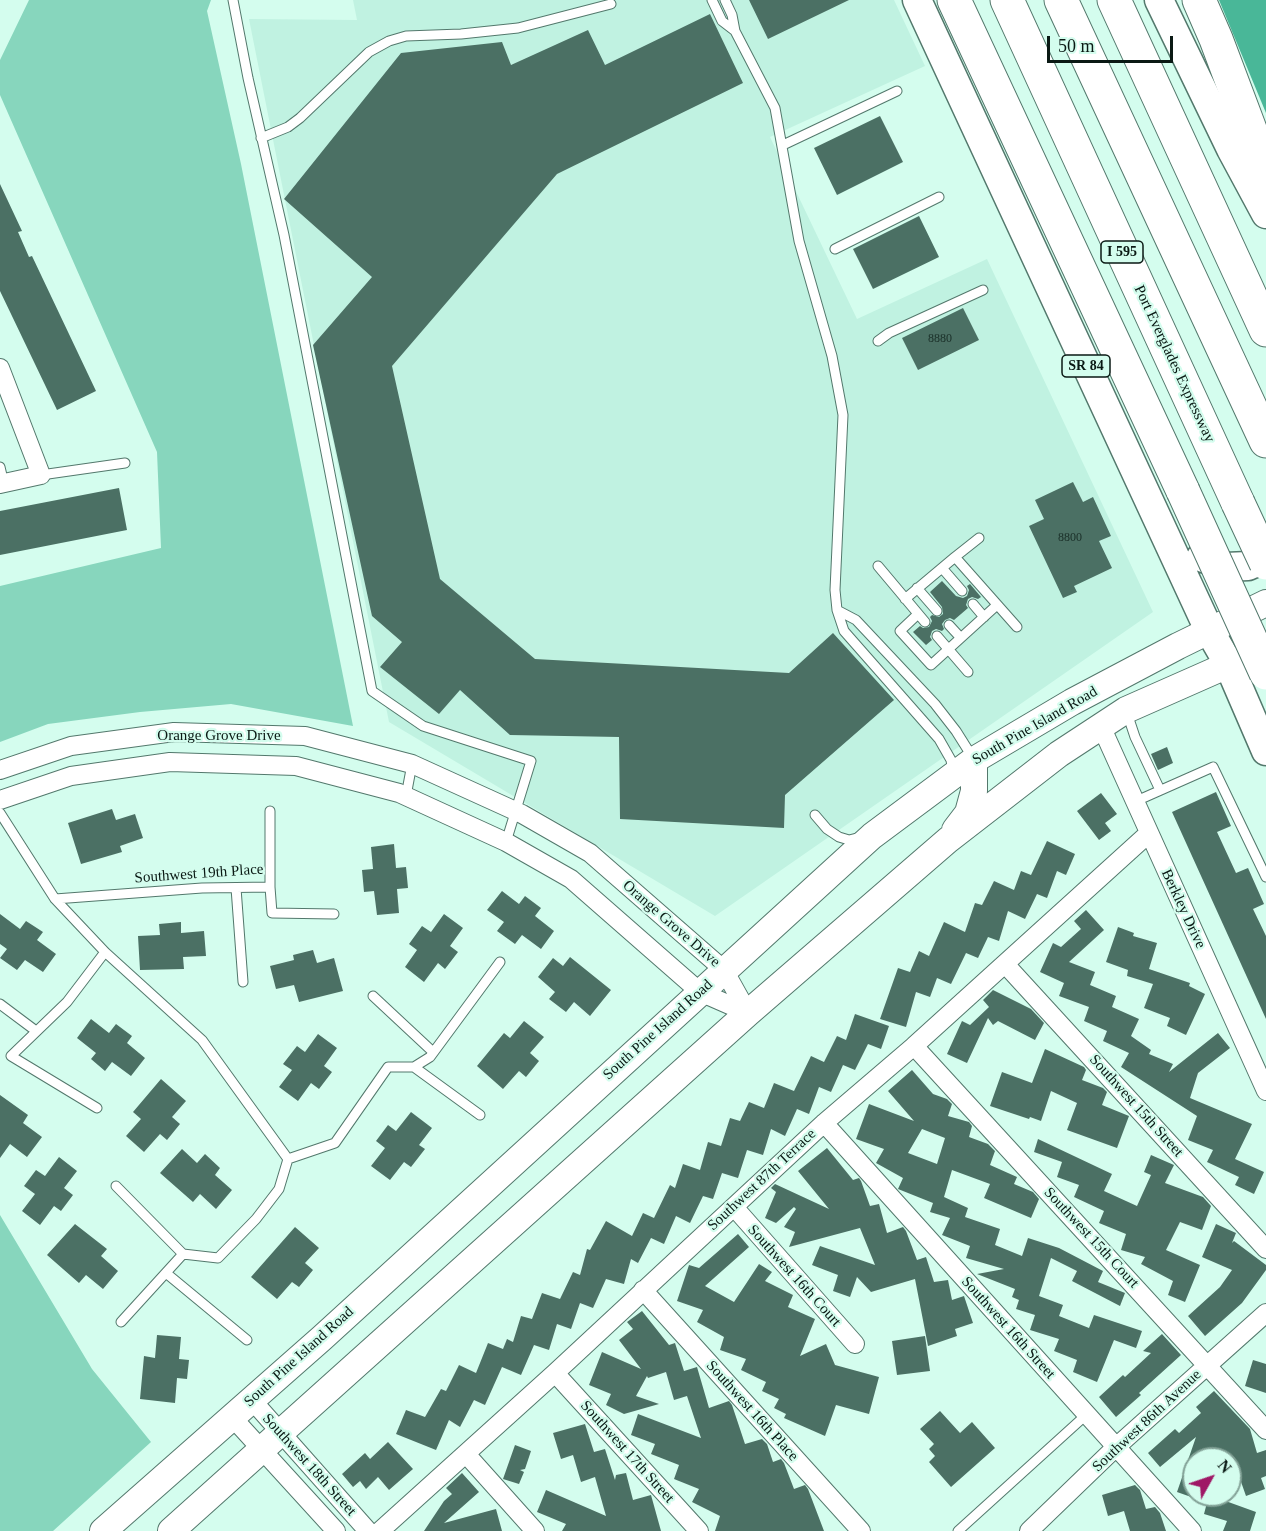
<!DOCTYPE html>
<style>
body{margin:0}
#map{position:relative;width:1266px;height:1531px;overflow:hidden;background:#d4fdee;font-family:Georgia,serif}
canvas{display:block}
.north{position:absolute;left:1182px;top:1447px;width:60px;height:60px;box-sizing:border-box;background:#d4fdee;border:2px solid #83a297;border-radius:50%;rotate:50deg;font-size:16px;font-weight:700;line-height:24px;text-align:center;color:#0a1914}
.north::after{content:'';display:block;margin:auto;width:21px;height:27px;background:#9f1866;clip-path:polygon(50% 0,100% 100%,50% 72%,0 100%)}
.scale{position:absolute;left:1047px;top:36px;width:126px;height:27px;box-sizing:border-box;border:3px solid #0a1914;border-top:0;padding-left:8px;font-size:18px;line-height:21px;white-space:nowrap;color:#0a1914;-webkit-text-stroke:4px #d4fdee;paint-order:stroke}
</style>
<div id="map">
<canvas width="1266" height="1531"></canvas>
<div class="north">N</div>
<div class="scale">50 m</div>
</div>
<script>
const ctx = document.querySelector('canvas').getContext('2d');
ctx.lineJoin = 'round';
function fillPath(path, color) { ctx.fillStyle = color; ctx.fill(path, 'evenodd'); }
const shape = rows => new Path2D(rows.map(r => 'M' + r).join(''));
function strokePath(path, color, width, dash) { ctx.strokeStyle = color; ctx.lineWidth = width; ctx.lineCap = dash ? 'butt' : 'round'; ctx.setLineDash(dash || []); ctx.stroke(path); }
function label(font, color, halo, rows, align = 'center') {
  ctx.font = font + ' Georgia,serif'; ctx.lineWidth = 4.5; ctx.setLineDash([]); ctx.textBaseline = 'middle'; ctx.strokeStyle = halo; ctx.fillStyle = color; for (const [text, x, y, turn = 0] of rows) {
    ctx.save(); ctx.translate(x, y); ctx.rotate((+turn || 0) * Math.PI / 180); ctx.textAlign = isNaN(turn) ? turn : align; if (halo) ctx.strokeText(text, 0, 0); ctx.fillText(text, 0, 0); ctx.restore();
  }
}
const built = shape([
 [353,0,894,0,925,66,770,137,857,319,987,259,1153,612,715,916,389,722,249,19,357,20]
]);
const green = shape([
 [29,0,211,0,207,11,241,164,353,726,231,704,140,712,48,724,0,742,0,586,161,548,157,452,0,95,0,60],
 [0,1215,92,1369,151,1442,53,1531,0,1531]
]);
const water = shape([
 [1219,0,1266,0,1266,113]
]);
const building = shape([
 [749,0,849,0,768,39],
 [710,14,743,83,557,174,392,366,440,579,535,659,789,673,833,633,894,700,785,795,784,828,620,819,619,737,510,735,460,690,439,714,380,667,402,642,372,616,313,345,372,277,284,199,401,53,502,42,511,65,588,30,605,65],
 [880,116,903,162,837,195,814,148],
 [0,184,22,231,18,232,29,257,32,256,96,391,57,410,0,291],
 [919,216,939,257,873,289,853,249],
 [963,308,979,340,918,370,902,338],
 [1073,482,1083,502,1093,497,1111,536,1099,541,1112,568,1074,586,1077,592,1063,598,1029,526,1044,519,1035,500],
 [119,488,127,530,0,555,0,511],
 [942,581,956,596,963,598,967,596,969,590,967,586,970,584,981,597,978,599,972,597,968,599,966,605,968,608,954,620,950,618,945,620,942,624,944,629,942,631,936,629,932,631,930,637,932,640,926,645,913,632,920,626,923,628,929,627,932,621,930,617,932,615,939,617,943,614,942,607,930,592],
 [1167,747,1173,763,1158,770,1151,754],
 [1216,792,1231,826,1217,832,1236,873,1248,868,1264,904,1253,909,1266,936,1266,1019,1172,812],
 [1101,793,1117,814,1105,823,1111,831,1099,840,1077,811],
 [112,809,116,820,135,814,143,838,120,846,122,852,81,864,68,823],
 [1047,841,1075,854,1066,875,1057,871,1047,898,1037,894,1025,919,1008,911,999,941,988,937,978,958,966,953,951,984,937,978,930,997,916,992,906,1027,880,1019,898,968,910,972,919,951,929,956,944,922,965,932,975,903,982,905,994,881,1014,890,1021,871,1031,875],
 [394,844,396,868,406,867,408,888,397,889,399,913,377,915,374,891,364,892,362,870,373,869,371,847],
 [502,891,519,904,525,896,541,908,535,916,554,931,541,949,522,935,515,944,497,931,504,922,487,910],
 [1086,910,1104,930,1069,962,1095,972,1090,985,1116,996,1112,1007,1139,1019,1131,1036,1151,1050,1149,1054,1173,1064,1169,1072,1218,1033,1230,1048,1198,1073,1190,1098,1252,1124,1235,1159,1264,1172,1254,1194,1235,1185,1239,1177,1207,1162,1213,1150,1188,1140,1197,1116,1121,1067,1129,1053,1103,1041,1107,1031,1084,1021,1089,1007,1059,996,1064,983,1040,972,1053,943,1061,947,1081,929,1074,921],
 [0,914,20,929,26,921,43,932,37,940,56,954,43,972,25,960,17,970,0,958,7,949,0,944],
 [444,914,463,928,450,946,458,952,445,969,438,963,424,982,405,967,417,950,409,944,422,926,431,932],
 [181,922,181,933,204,931,206,956,183,957,184,969,140,970,138,936,160,935,159,924],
 [1118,927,1134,933,1133,936,1157,943,1149,969,1190,983,1189,986,1205,994,1186,1035,1167,1026,1170,1018,1144,1008,1153,984,1127,976,1128,970,1106,962],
 [313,950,317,963,334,958,343,991,299,1002,294,985,276,989,270,966,294,960,293,955],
 [570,957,611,990,590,1016,574,1002,566,1012,549,999,555,992,538,977,553,958,563,966],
 [993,990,1031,1009,1044,1023,1035,1040,998,1021,993,1025,988,1018,967,1063,947,1054,962,1021,970,1025,989,1007,983,1000],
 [855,1014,889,1026,881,1049,868,1044,855,1070,843,1065,831,1092,819,1087,809,1114,797,1109,785,1136,771,1129,763,1155,747,1150,738,1178,722,1173,713,1199,703,1196,690,1223,676,1216,664,1244,651,1238,638,1263,631,1259,624,1284,606,1279,593,1308,580,1303,571,1329,557,1324,549,1350,534,1345,521,1375,502,1367,485,1405,474,1400,460,1427,449,1420,436,1450,396,1434,406,1410,425,1417,441,1389,446,1391,459,1365,476,1373,488,1343,503,1349,507,1339,513,1342,521,1316,532,1319,542,1293,560,1299,573,1272,580,1275,587,1249,590,1250,606,1221,632,1236,643,1213,654,1218,670,1185,675,1188,683,1164,700,1170,708,1142,721,1146,730,1118,740,1121,749,1102,764,1108,774,1083,794,1091,811,1056,824,1062,837,1036,846,1040],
 [91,1019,109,1033,116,1024,132,1036,127,1043,145,1058,131,1076,112,1062,105,1071,91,1059,96,1053,77,1038],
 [524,1021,544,1037,530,1053,539,1061,526,1077,519,1071,503,1089,477,1066,504,1033,510,1038],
 [318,1034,337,1048,324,1066,332,1072,319,1089,311,1083,298,1101,279,1087,292,1070,283,1064,297,1046,305,1052],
 [1045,1049,1084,1067,1086,1070,1082,1080,1103,1088,1107,1092,1102,1105,1129,1116,1117,1148,1067,1130,1077,1103,1051,1091,1041,1121,1030,1117,1029,1119,990,1106,1002,1072,1032,1083],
 [912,1070,933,1094,947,1099,952,1104,948,1116,969,1122,972,1126,969,1137,988,1144,995,1151,990,1165,1017,1177,1014,1184,1033,1192,1039,1199,1031,1218,984,1198,990,1184,952,1170,944,1197,968,1208,965,1217,1000,1229,995,1245,1022,1256,1028,1238,1059,1248,1103,1271,1098,1282,1125,1293,1120,1306,1072,1281,1077,1271,1051,1258,1039,1296,1063,1305,1059,1316,1089,1328,1094,1315,1142,1331,1136,1348,1114,1340,1097,1382,1073,1372,1077,1360,1054,1351,1059,1339,1030,1330,1035,1315,1016,1309,1019,1300,1012,1297,1015,1289,977,1274,1004,1269,966,1258,970,1246,942,1235,950,1218,930,1212,933,1203,898,1189,903,1178,876,1163,884,1149,856,1139,869,1104,914,1121,888,1091],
 [922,1129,945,1138,937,1164,908,1153],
 [161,1079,186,1101,172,1117,180,1124,167,1140,160,1134,144,1152,126,1136,141,1119,133,1112],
 [0,1095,28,1115,23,1123,42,1137,27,1157,10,1144,0,1158],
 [411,1112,432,1128,419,1145,425,1149,411,1167,404,1162,390,1180,371,1166,385,1148,376,1141,388,1125,396,1131],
 [1038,1139,1112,1174,1104,1191,1137,1206,1151,1175,1144,1172,1151,1155,1174,1165,1165,1183,1203,1197,1211,1206,1202,1230,1180,1222,1166,1250,1200,1265,1185,1302,1168,1295,1173,1281,1141,1264,1145,1257,1121,1250,1126,1234,1099,1223,1104,1211,1074,1197,1079,1185,1057,1177,1062,1162,1034,1152],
 [827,1148,853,1180,859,1178,861,1181,870,1206,879,1204,887,1233,903,1227,906,1231,917,1260,926,1257,934,1282,948,1280,952,1300,964,1296,973,1323,955,1329,957,1336,928,1346,915,1279,871,1292,857,1277,850,1297,833,1291,838,1275,812,1265,820,1246,875,1265,860,1228,789,1247,795,1232,784,1227,796,1209,794,1207,776,1223,765,1218,776,1192,771,1188,775,1184,829,1209,798,1171],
 [182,1149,197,1163,205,1154,220,1168,215,1175,232,1190,216,1209,200,1194,193,1202,160,1173],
 [59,1157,77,1171,64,1188,73,1195,61,1211,54,1206,40,1225,22,1211,35,1194,24,1186,36,1170,45,1176],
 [75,1224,107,1249,101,1256,118,1271,103,1289,86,1275,79,1283,47,1255],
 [1216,1224,1236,1233,1232,1243,1234,1241,1266,1265,1266,1270,1242,1303,1205,1336,1188,1316,1220,1287,1232,1270,1202,1257],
 [295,1227,319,1248,305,1263,313,1270,299,1287,292,1282,277,1299,251,1277],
 [738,1234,749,1247,705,1286,734,1302,759,1264,772,1272,765,1281,793,1295,788,1307,815,1319,800,1356,826,1344,835,1365,879,1377,869,1414,836,1405,825,1436,784,1418,786,1414,774,1408,779,1399,762,1391,766,1382,741,1370,746,1359,720,1350,724,1337,697,1322,703,1310,677,1301,689,1265,699,1268],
 [642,1311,669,1345,675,1343,684,1371,697,1367,709,1408,729,1401,732,1405,745,1444,762,1439,767,1444,773,1462,781,1459,784,1463,794,1489,805,1485,808,1489,824,1531,715,1531,720,1516,692,1502,699,1489,674,1479,679,1465,651,1454,655,1444,631,1435,638,1414,701,1438,687,1396,674,1400,666,1372,648,1378,647,1376,636,1396,659,1404,624,1414,606,1405,611,1394,589,1385,602,1352,641,1369,619,1340,633,1329,627,1322],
 [1162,1334,1181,1355,1139,1393,1141,1395,1116,1417,1099,1397,1123,1375,1125,1377,1151,1353,1143,1351],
 [157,1335,181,1337,179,1359,189,1360,187,1379,177,1378,175,1403,140,1399,144,1356,155,1358],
 [925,1336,930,1371,897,1375,892,1341],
 [1253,1360,1266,1364,1266,1393,1245,1386],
 [1214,1391,1250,1429,1257,1453,1266,1450,1266,1476,1261,1478,1265,1489,1246,1496,1233,1459,1194,1459,1194,1498,1177,1492,1196,1437,1160,1467,1148,1453,1175,1429,1179,1433,1201,1413,1196,1407],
 [940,1411,960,1433,972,1422,995,1448,951,1487,929,1462,935,1456,929,1449,934,1444,920,1429],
 [585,1424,594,1452,605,1449,615,1480,616,1475,626,1473,633,1500,651,1495,661,1531,562,1531,566,1524,537,1512,546,1490,606,1516,595,1477,581,1482,573,1455,561,1459,553,1433],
 [388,1442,413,1469,389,1490,378,1477,366,1489,360,1481,353,1487,342,1474,365,1453,370,1459],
 [515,1445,531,1451,525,1469,520,1470,524,1472,519,1484,503,1479],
 [462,1473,479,1492,444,1523,496,1509,502,1531,424,1531,444,1501,452,1494,446,1488],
 [1135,1485,1140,1490,1146,1509,1155,1507,1160,1513,1166,1531,1130,1531,1124,1511,1108,1516,1102,1495],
 [1209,1495,1256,1512,1250,1531,1223,1531,1227,1521,1204,1514]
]);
const lane = shape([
 [233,0,248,78,284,235,372,691,423,726,531,761,506,842],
 [712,0,722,21,735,31],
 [725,0,732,15,735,31,775,108,799,241,832,356,843,415,835,590,837,610,844,631,939,739,951,760,953,773],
 [261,138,288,127,300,118,369,52,389,41,406,36,461,34,518,28,611,4],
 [783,145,897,91],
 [835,249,939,197],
 [878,341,889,333,983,290],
 [0,467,4,484],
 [41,475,125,463],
 [955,557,979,538],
 [878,566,925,622],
 [942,568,962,591],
 [917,588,937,611],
 [905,599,955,557,1017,627],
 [973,604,984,617],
 [837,610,856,620,935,704,956,731,973,758],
 [918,614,900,631,931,665,997,605],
 [949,625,960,637],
 [937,636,968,672],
 [1127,713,1135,737,1160,790],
 [406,796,412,764],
 [1134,802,1213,767,1266,877],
 [0,813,55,899,105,952,202,1040,288,1159],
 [815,815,827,829,839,837,849,840,861,837],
 [270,887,272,913,334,914],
 [236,888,243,982],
 [55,899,202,888,270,887,270,811],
 [373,996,433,1052],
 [0,1004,36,1031],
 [414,1067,480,1115],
 [97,1108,11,1056,67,1002,105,952],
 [288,1159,335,1143,388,1067,414,1067,430,1057,500,962],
 [116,1186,183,1254],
 [166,1273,247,1340],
 [121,1322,183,1254,218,1258,256,1219,279,1189,288,1159],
 [958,1531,1086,1415]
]);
const street = shape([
 [0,368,41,475,0,484],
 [1101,726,1266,1091],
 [0,770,71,746,174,732,305,736,412,764,522,814,590,853,724,970,748,1013],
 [0,800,71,776,170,762,296,766,399,793,506,842,571,879,700,992,748,1013],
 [1005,964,1266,1249],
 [914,1046,1266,1430],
 [824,1123,1192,1531],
 [734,1207,855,1344],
 [643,1290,861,1531],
 [555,1373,699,1531],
 [251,1399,368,1531],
 [232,1417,336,1531],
 [466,1454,535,1531],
 [380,1531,555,1373,824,1123,914,1046,1148,834],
 [1029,1531,1115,1448,1266,1313]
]);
const secondary = shape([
 [955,830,968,813,974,791,974,760],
 [103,1531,322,1338,872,836,974,760,1072,702,1178,646,1266,603],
 [171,1531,748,1013,948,840,1059,754,1126,710,1246,657]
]);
const primary = shape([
 [917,0,1209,630,1228,663,1266,751],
 [1159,0,1231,149,1266,214],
 [1201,557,1226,567,1248,566,1266,558]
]);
const highway = shape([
 [954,0,1183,491],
 [1007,0,1238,503],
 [1061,0,1266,441],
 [1114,0,1266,330],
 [1199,0,1216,39,1266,172]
]);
const highwayBridge = shape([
 [1183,491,1266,673],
 [1238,503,1266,563]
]);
const numberNames = [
 ["8880",940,339],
 ["8800",1070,538]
];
const shields = [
 [1122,252,42],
 [1086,366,48]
];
const shieldNames = [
 ["I 595",1122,252],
 ["SR 84",1086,366]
];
const streetNames = [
 ["Port Everglades Expressway",1174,364,65],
 ["South Pine Island Road",1035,726,-30],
 ["Orange Grove Drive",219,736],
 ["Southwest 19th Place",199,874,-4],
 ["Berkley Drive",1183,909,65],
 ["Orange Grove Drive",671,924,41],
 ["South Pine Island Road",658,1030,-42],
 ["Southwest 15th Street",1136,1106,48],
 ["Southwest 87th Terrace",762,1180,-43],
 ["Southwest 15th Court",1091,1238,47],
 ["Southwest 16th Court",794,1276,48],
 ["Southwest 16th Street",1008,1328,48],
 ["South Pine Island Road",299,1357,-42],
 ["Southwest 16th Place",752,1411,48],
 ["Southwest 86th Avenue",1147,1421,-43],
 ["Southwest 17th Street",627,1452,48],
 ["Southwest 18th Street",309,1465,48]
];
fillPath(built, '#c0f2e1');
fillPath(green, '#87d6bd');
fillPath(water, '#49b798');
fillPath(building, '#4b7064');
strokePath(lane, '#53786c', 11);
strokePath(street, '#53786c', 20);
strokePath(secondary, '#53786c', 28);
strokePath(primary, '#53786c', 31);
strokePath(highway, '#53786c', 35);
strokePath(lane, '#fff', 9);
strokePath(street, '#fff', 18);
strokePath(secondary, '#fff', 26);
strokePath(primary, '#fff', 28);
strokePath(highway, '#fff', 33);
strokePath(highwayBridge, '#53786c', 35, []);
strokePath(highwayBridge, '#fff', 33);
label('12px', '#1a2f28', null, numberNames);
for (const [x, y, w] of shields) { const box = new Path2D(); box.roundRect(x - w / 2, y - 11, w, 22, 4.5); ctx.fillStyle = '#d4fdee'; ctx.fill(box); strokePath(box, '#0a1914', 1.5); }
label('bold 14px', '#0a1914', null, shieldNames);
label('15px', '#0a1914', '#d4fdee', streetNames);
</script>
